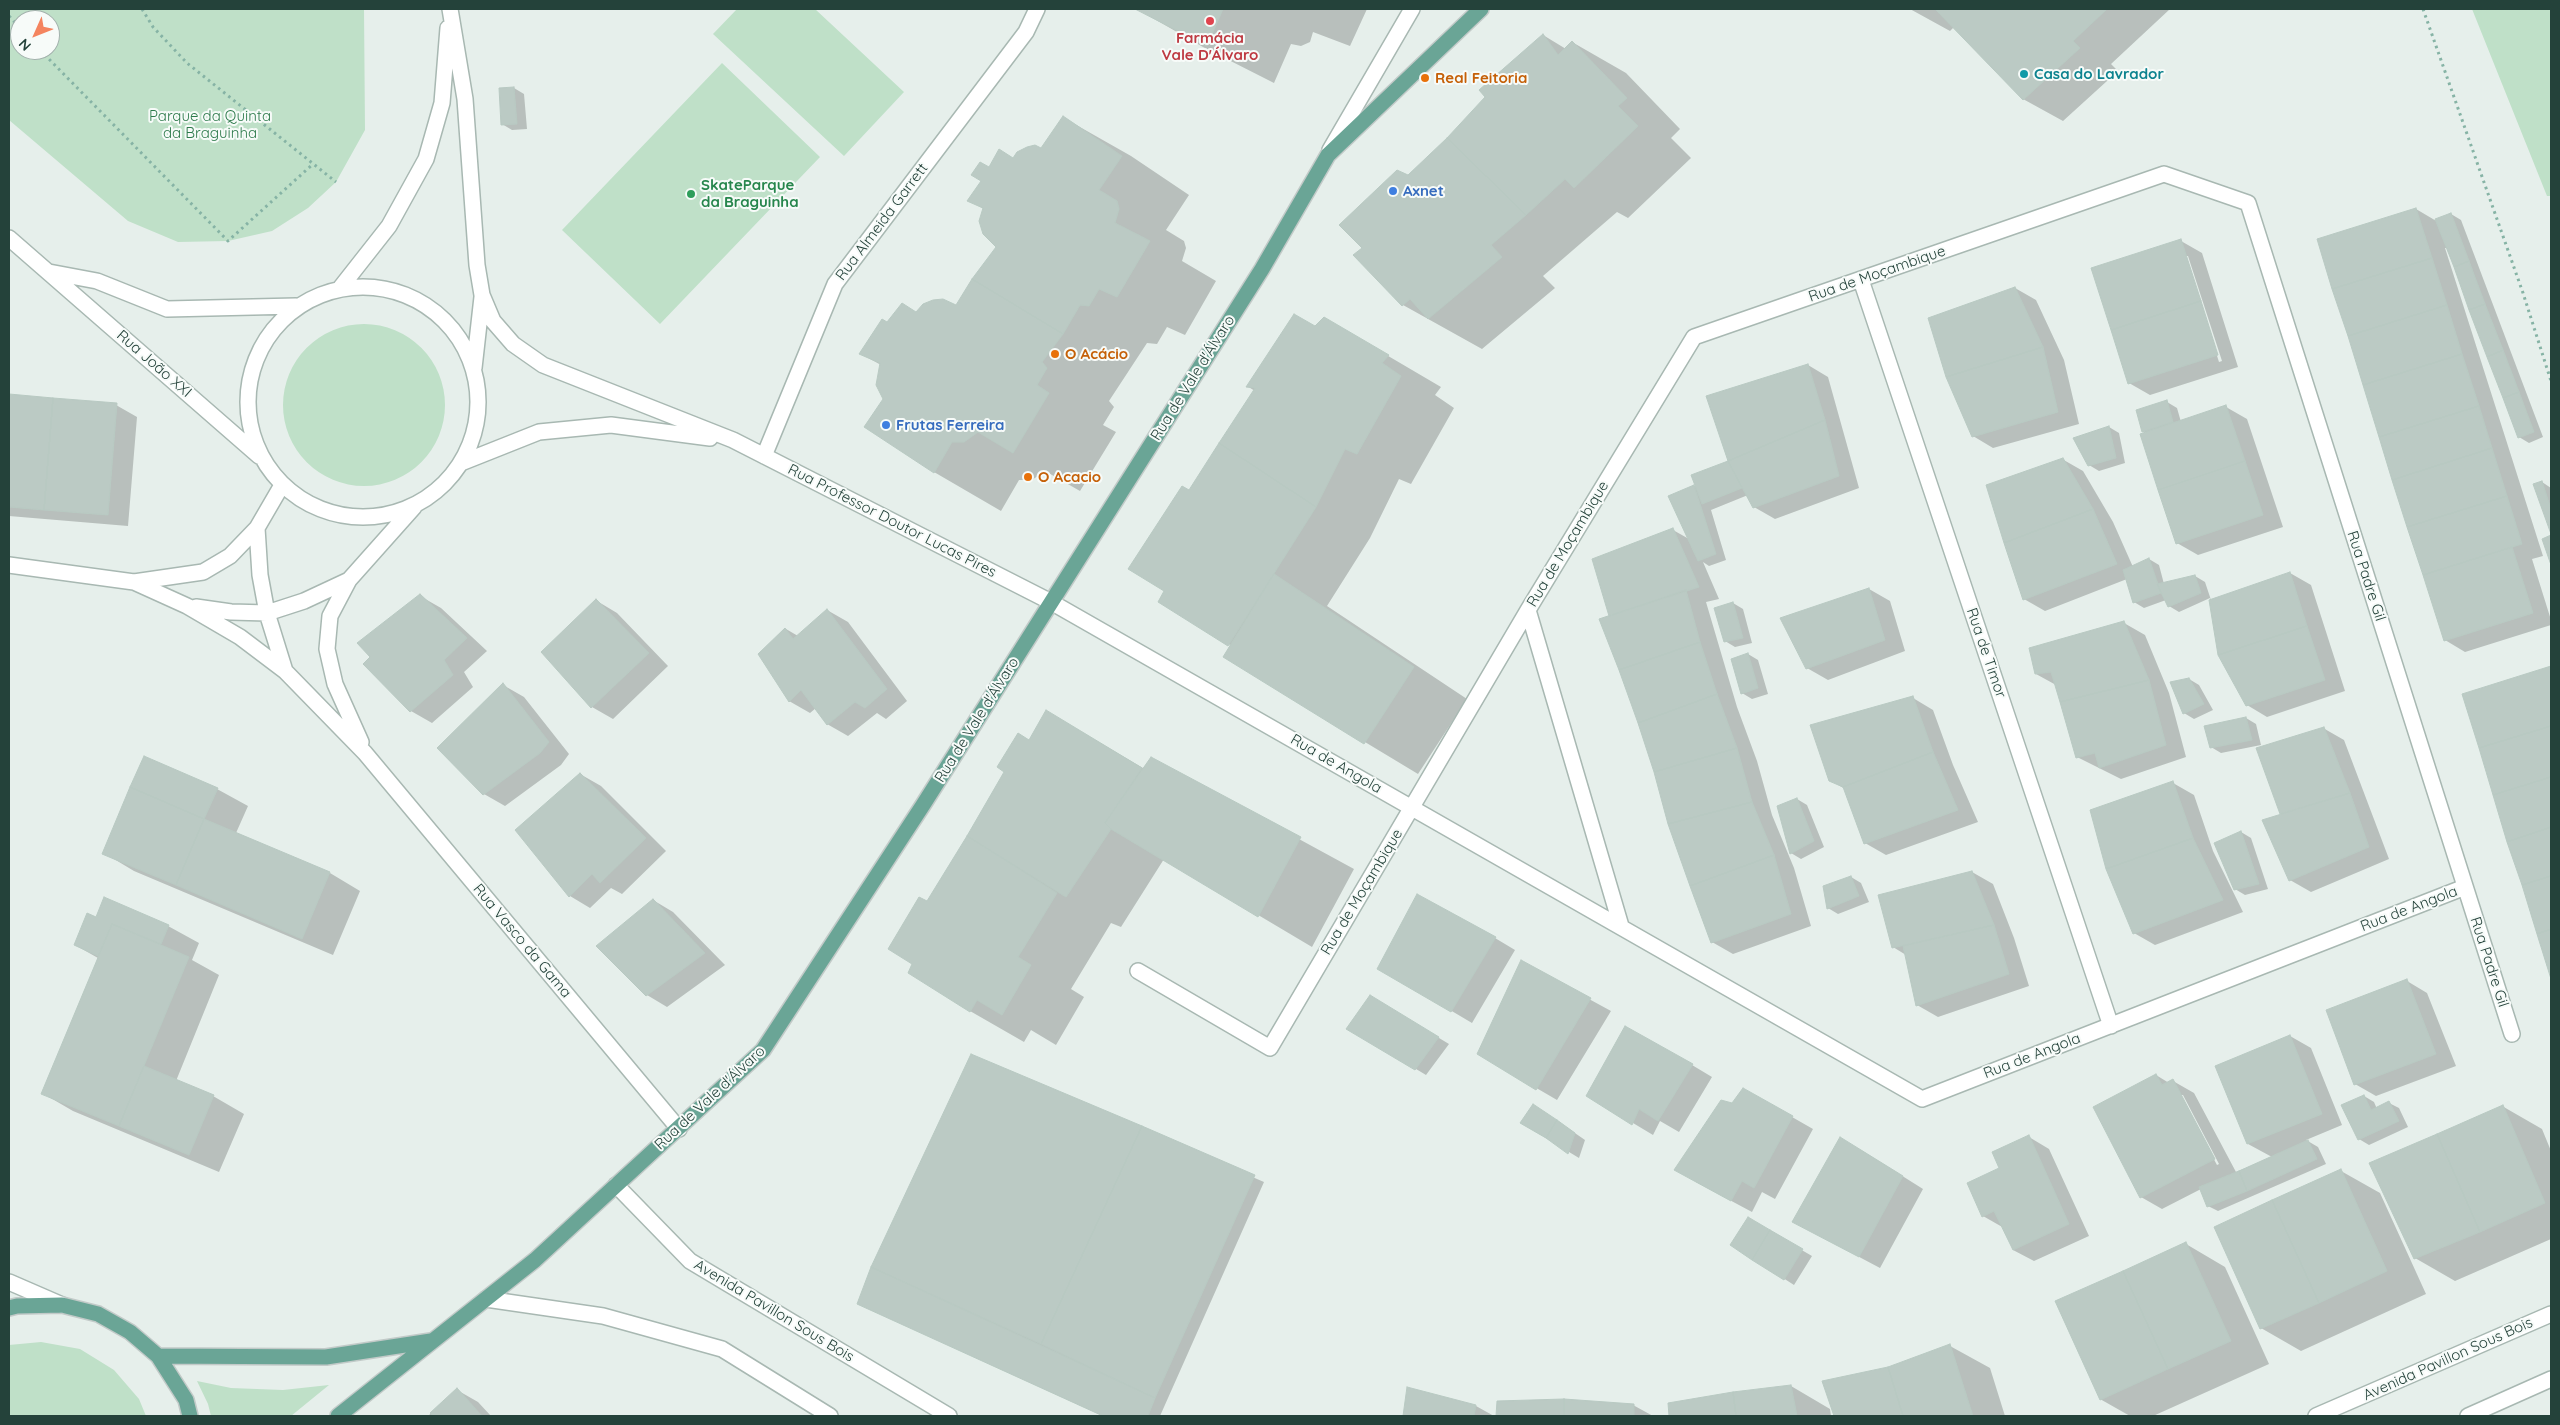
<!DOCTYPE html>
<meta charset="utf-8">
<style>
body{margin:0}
#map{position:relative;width:2560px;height:1425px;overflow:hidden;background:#e6efeb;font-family:Quicksand,sans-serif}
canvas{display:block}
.frame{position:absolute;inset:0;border:10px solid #24423a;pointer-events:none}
.north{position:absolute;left:10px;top:10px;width:50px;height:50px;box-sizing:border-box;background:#f7fbf9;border:1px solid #a3b1ad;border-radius:50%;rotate:226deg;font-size:14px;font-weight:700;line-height:20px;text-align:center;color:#24423a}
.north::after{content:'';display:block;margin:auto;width:18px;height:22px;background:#f4845f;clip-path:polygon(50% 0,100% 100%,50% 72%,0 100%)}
</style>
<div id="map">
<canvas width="2560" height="1425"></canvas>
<div class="frame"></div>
<div class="north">N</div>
</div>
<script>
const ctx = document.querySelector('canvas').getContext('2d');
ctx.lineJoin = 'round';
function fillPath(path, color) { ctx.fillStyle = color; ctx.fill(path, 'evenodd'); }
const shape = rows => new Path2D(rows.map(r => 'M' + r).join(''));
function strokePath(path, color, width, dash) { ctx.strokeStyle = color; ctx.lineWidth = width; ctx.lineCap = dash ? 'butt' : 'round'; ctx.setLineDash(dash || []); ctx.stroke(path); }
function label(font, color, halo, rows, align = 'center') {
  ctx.font = font + ' Quicksand,sans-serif'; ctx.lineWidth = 4; ctx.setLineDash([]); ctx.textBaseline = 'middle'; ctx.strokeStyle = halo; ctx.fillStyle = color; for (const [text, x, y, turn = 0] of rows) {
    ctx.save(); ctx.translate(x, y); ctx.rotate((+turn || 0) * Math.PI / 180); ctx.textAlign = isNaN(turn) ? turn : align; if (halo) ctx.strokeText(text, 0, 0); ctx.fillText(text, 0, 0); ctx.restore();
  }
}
const green = shape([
 [9,9,364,9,365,130,336,182,308,208,272,231,228,241,178,242,128,221,9,120],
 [20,20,50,20,50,50,20,50],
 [737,9,815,9,904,92,844,156,713,34],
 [2472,9,2551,9,2551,196,2547,196],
 [722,63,820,157,660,324,562,230],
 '283 405a81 81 0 1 1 162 0a81 81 0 1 1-162 0Z',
 [41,1342,80,1349,114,1370,139,1399,146,1416,9,1416,9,1345],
 [197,1381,231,1388,283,1390,329,1385,291,1416,211,1416,208,1404]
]);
const shadow = shape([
 [1137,9,1367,9,1350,46,1313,32,1310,42,1301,46,1291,44,1274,83,1203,47],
 [1910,9,2170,9,2111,64,2118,71,2063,121,2023,99,1954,27,1950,31],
 [1543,35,1566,49,1572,42,1626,73,1680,129,1671,138,1691,158,1628,218,1617,212,1543,276,1555,288,1482,349,1403,305,1363,248,1408,177,1448,139],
 [514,88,524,94,527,129,512,130,502,124],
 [1064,118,1131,156,1189,195,1166,230,1184,241,1186,248,1182,261,1216,281,1185,335,1167,327,1157,344,1147,343,1109,401,1114,407,1103,425,1116,432,1080,491,1045,471,1032,480,1019,480,1001,511,934,472,884,399,881,365,861,354,887,324,917,313,957,307,998,246,984,209,969,201,990,169,1042,149],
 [2416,209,2438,222,2451,214,2461,220,2543,437,2529,443,2519,437,2447,248,2445,248,2543,556,2532,559,2551,620,2551,625,2465,652,2445,640],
 [2181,241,2202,253,2238,367,2150,395,2129,383],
 [2185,256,2188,256,2222,361,2219,362],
 [2015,288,2036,300,2064,360,2079,424,1993,448,1973,436],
 [1378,350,1441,387,1435,395,1454,408,1411,484,1399,479,1370,538,1327,606,1467,699,1418,774,1224,657,1230,645,1160,602,1166,590,1189,492,1255,391,1247,386],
 [1808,365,1828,377,1859,488,1775,519,1754,507,1748,495,1711,510,1726,560,1709,566,1703,562,1719,599,1706,602,1737,707,1757,761,1772,815,1794,868,1811,926,1733,954,1712,942,1611,616,1673,530,1689,539,1670,497,1696,486,1692,476,1729,461],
 [9,396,116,405,137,417,128,526,9,516],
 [2167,402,2177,408,2181,422,2226,407,2247,419,2283,527,2198,555,2177,543,2147,433,2143,431],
 [2109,427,2119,433,2125,463,2099,471,2089,465],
 [2062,459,2083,471,2113,522,2133,567,2149,559,2159,565,2164,584,2195,576,2205,582,2211,600,2290,573,2311,585,2345,691,2267,717,2247,705,2219,655,2210,598,2179,612,2169,606,2166,600,2144,608,2134,602,2127,579,2045,611,2024,599],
 [2542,482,2551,488,2551,530,2535,485],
 [1869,589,1890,601,1905,651,1828,680,1807,668],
 [420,596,441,608,487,651,464,672,473,687,432,723,411,711,364,664],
 [597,601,617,613,668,666,613,719,592,707,543,652],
 [1733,603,1743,609,1752,643,1735,647,1725,641],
 [827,610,848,622,907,701,886,719,877,713,848,736,827,724,816,708,810,713,789,701,786,629,798,636],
 [2124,623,2145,635,2169,693,2186,757,2121,779,2077,757,2056,685,2036,674],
 [1748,654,1758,660,1768,694,1752,699,1742,693],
 [2551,667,2551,974,2463,695],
 [2189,679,2199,685,2213,710,2194,719,2184,713],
 [503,685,524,697,569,754,561,765,505,806,484,794,439,748],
 [1913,698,1933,710,1953,765,1978,822,1886,855,1865,843,1845,789,1830,780],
 [1046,711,1143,768,1152,759,1354,869,1312,947,1164,859,1121,927,1111,923,1071,989,1084,997,1056,1045,1031,1030,1024,1042,970,1011,914,964,928,903,1030,741],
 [2246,718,2256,724,2261,745,2221,753,2211,747,2205,727],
 [2323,728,2344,740,2389,859,2311,892,2290,880,2264,821,2281,815,2258,749],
 [580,774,601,786,666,851,622,894,611,888,590,908,570,896],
 [2173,783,2194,795,2213,851,2243,912,2155,945,2134,933],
 [217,789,248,806,236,833,330,873,360,891,333,955,134,871,104,853],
 [1797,799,1807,805,1824,847,1801,859,1791,853],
 [2241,832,2251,838,2268,889,2245,895,2235,889],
 [1972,872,1993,884,2014,938,2029,986,1938,1017,1917,1005,1906,955,1893,947],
 [1851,877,1861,883,1869,902,1838,914,1828,908],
 [653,900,673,912,725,965,667,1007,647,995],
 [97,918,168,926,199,943,192,960,219,975,176,1081,213,1096,244,1114,219,1172,73,1111,42,1093,98,958,75,945],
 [1495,938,1515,950,1472,1023,1379,968],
 [1521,962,1611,1011,1557,1100,1478,1054],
 [2407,981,2427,993,2456,1066,2376,1096,2355,1084],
 [1371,997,1449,1044,1426,1075,1348,1028],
 [2290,1036,2311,1048,2342,1125,2306,1140,2318,1147,2326,1164,2218,1211,2208,1206,2201,1189,2162,1209,2141,1197,2156,1075,2169,1083,2173,1081,2194,1093,2236,1172,2272,1157,2248,1144,2216,1066],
 [2180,1095,2183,1095,2219,1164,2217,1165],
 [971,1056,1264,1182,1160,1416,1103,1416,869,1309,872,1268],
 [1692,1065,1712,1077,1679,1132,1660,1121,1653,1135,1588,1096],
 [2364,1096,2374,1102,2377,1109,2389,1103,2399,1108,2408,1127,2369,1145,2359,1139,2343,1106],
 [1732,1105,1792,1117,1813,1129,1775,1199,1762,1192,1752,1212,1696,1182],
 [2502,1106,2542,1129,2551,1151,2551,1239,2455,1281,2415,1258],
 [1543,1111,1585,1140,1579,1158,1521,1123],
 [2029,1137,2049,1149,2089,1236,2034,1261,2013,1250,2004,1228,1983,1216,2001,1169],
 [1861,1150,1923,1189,1880,1268,1814,1233],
 [2341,1171,2380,1193,2426,1294,2301,1351,2261,1328],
 [1748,1219,1812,1256,1794,1285,1732,1245],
 [2186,1244,2225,1267,2269,1364,2153,1416,2130,1416,2100,1399],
 [1950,1346,1990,1368,2005,1416,1835,1416,1824,1382,1889,1368],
 [1791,1386,1830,1409,1831,1416,1670,1416,1669,1404],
 [1408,1389,1476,1406,1494,1416,1404,1416],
 [457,1390,478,1402,491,1416,428,1416],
 [1498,1402,1633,1405,1653,1416,1497,1416]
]);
const building = shape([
 [1135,9,1223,9,1207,46,1135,9],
 [1935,9,2107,9,2073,41,2080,48,2023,100,1935,9],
 [1543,34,1558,55,1572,41,1627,98,1618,106,1638,126,1574,188,1565,179,1526,215,1447,138,1485,97,1479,90,1543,34],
 [514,87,517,124,501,125,499,88,514,87],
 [1063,116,1122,156,1099,190,1117,201,1119,209,1115,223,1150,241,1117,297,1099,289,1089,306,1080,305,1063,334,972,279,996,247,983,234,979,221,983,208,967,201,981,181,971,175,980,162,989,167,999,149,1013,158,1017,152,1027,147,1035,145,1041,148,1063,116],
 [1447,138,1526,215,1491,245,1502,257,1428,319,1410,299,1402,306,1353,255,1362,248,1339,225,1397,170,1408,175,1447,138],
 [2416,208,2432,258,2332,289,2317,239,2416,208],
 [2451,213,2469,261,2454,267,2435,219,2451,213],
 [2181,239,2201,301,2111,330,2091,268,2181,239],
 [2432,258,2447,305,2348,336,2332,289,2432,258],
 [2469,261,2485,304,2469,310,2454,267,2469,261],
 [972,279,1063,334,1042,362,1047,368,1037,385,1049,393,1013,453,978,432,964,442,952,442,934,473,864,427,883,399,876,385,880,363,859,354,882,319,887,322,902,303,916,312,923,304,933,300,943,299,956,305,972,279],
 [2015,287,2043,347,1946,377,1928,318,2015,287],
 [2201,301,2218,355,2128,384,2111,330,2201,301],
 [2485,304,2503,350,2487,357,2469,310,2485,304],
 [2447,305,2462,354,2363,385,2348,336,2447,305],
 [1294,314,1315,326,1324,317,1389,355,1382,363,1401,376,1357,454,1345,449,1316,507,1219,443,1255,388,1246,387,1294,314],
 [2043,347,2058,412,1972,437,1946,377,2043,347],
 [2503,350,2519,392,2503,398,2487,357,2503,350],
 [2462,354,2479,406,2379,437,2363,385,2462,354],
 [1808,364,1825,420,1728,461,1706,396,1808,364],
 [2519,392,2534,432,2518,438,2503,398,2519,392],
 [9,394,53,398,44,510,9,507,9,394],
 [53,398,117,403,108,515,44,510,53,398],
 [2167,400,2173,422,2142,432,2136,410,2167,400],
 [2226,405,2245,461,2158,490,2140,434,2226,405],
 [2479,406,2492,448,2392,480,2379,437,2479,406],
 [1825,420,1839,476,1753,508,1728,461,1825,420],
 [2109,426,2116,458,2088,466,2073,438,2109,426],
 [1219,443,1316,507,1228,646,1158,602,1164,591,1128,569,1182,486,1189,490,1219,443],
 [2492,448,2507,496,2407,527,2392,480,2492,448],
 [2063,458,2093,509,2004,543,1986,485,2063,458],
 [1728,461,1742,488,1702,504,1691,475,1728,461],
 [2245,461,2263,515,2176,544,2158,490,2245,461],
 [2542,481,2551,509,2551,534,2533,484,2542,481],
 [1694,485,1716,554,1698,561,1668,496,1694,485],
 [2507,496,2522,544,2423,575,2407,527,2507,496],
 [2093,509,2117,564,2023,600,2004,543,2093,509],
 [1673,528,1699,587,1609,616,1592,559,1673,528],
 [2551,535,2551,565,2542,539,2551,535],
 [2512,547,2533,613,2444,641,2423,575,2512,547],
 [2149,558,2161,593,2133,603,2123,570,2149,558],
 [2290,572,2307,626,2218,655,2209,600,2290,572],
 [1274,574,1414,667,1364,744,1223,657,1274,574],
 [2195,575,2201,593,2168,607,2157,584,2195,575],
 [1869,588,1885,640,1806,669,1780,618,1869,588],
 [1686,590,1700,642,1619,670,1599,619,1686,590],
 [420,594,467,638,444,660,453,675,410,712,363,664,370,657,357,643,420,594],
 [596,599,649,653,591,708,541,652,596,599],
 [1733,602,1743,638,1724,642,1714,608,1733,602],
 [827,609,887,689,865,708,855,702,827,725,801,690,789,702,758,654,785,628,793,639,827,609],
 [2124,621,2149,680,2060,702,2051,672,2035,674,2029,648,2124,621],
 [2307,626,2325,680,2246,706,2218,655,2307,626],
 [1700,642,1717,694,1638,723,1619,670,1700,642],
 [1748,653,1758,688,1741,694,1731,659,1748,653],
 [2551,666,2551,726,2479,748,2462,694,2551,666],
 [2189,678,2204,704,2183,714,2170,682,2189,678],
 [2149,680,2166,745,2099,768,2095,753,2076,758,2060,702,2149,680],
 [503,683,549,742,540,753,483,795,437,748,503,683],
 [1717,694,1737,748,1654,772,1638,723,1717,694],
 [1913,696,1933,752,1843,787,1829,781,1810,725,1913,696],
 [1046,710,1142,768,1105,823,1111,829,1066,897,967,836,1004,772,997,767,1018,733,1029,740,1046,710],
 [2246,717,2252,740,2210,748,2204,726,2246,717],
 [2551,726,2551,777,2493,795,2479,748,2551,726],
 [2324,727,2350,793,2280,814,2256,748,2324,727],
 [1737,748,1752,802,1668,824,1654,772,1737,748],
 [1933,752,1958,810,1864,844,1843,787,1933,752],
 [144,756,218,788,204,819,130,787,144,756],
 [1151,757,1301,837,1258,917,1111,829,1105,823,1151,757],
 [580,773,646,838,600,883,592,874,569,897,515,830,580,773],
 [2551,777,2551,827,2507,842,2493,795,2551,777],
 [2173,781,2193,838,2106,869,2090,810,2173,781],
 [130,787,204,819,176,885,102,854,130,787],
 [2350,793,2369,847,2289,881,2262,820,2350,793],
 [1797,798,1814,841,1790,854,1777,806,1797,798],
 [1752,802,1774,855,1690,886,1668,824,1752,802],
 [204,819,330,872,302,939,176,885,204,819],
 [2551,827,2551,876,2522,885,2507,842,2551,827],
 [2241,831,2259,884,2234,890,2214,843,2241,831],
 [967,836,1057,893,1018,957,1031,965,1002,1015,977,1000,970,1012,908,973,912,964,888,949,919,897,927,901,967,836],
 [2193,838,2223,900,2133,934,2106,869,2193,838],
 [1774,855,1791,914,1711,943,1690,886,1774,855],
 [1972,871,1994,925,1892,948,1878,895,1972,871],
 [1851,876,1859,896,1827,909,1823,886,1851,876],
 [2551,876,2551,929,2537,934,2522,885,2551,876],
 [1417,894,1496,937,1451,1012,1377,969,1417,894],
 [104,897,169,925,161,944,112,924,98,956,74,945,87,913,96,917,104,897],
 [653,899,705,953,646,996,596,946,653,899],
 [112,924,189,957,119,1126,41,1094,112,924],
 [1994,925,2009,974,1916,1006,1903,946,1994,925],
 [2551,929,2551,979,2537,934,2551,929],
 [1521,960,1591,998,1536,1090,1477,1054,1521,960],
 [2407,979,2436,1054,2354,1085,2326,1010,2407,979],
 [1370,995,1439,1037,1415,1070,1346,1029,1370,995],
 [1625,1026,1693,1064,1658,1121,1639,1109,1632,1125,1586,1096,1625,1026],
 [2290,1035,2322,1114,2247,1144,2215,1066,2290,1035],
 [971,1054,1142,1126,1041,1344,871,1267,971,1054],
 [144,1066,214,1095,189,1155,119,1126,144,1066],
 [2156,1074,2162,1085,2173,1079,2215,1159,2140,1198,2093,1107,2156,1074],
 [1743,1088,1793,1116,1754,1188,1742,1181,1731,1201,1674,1170,1721,1100,1732,1103,1743,1088],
 [2364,1095,2371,1110,2389,1101,2399,1121,2358,1140,2341,1105,2364,1095],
 [1533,1104,1557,1120,1546,1138,1520,1123,1533,1104],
 [2503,1105,2545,1203,2480,1232,2437,1134,2503,1105],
 [1557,1120,1575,1133,1568,1154,1546,1138,1557,1120],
 [1142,1126,1255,1175,1155,1398,1041,1344,1142,1126],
 [2437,1134,2480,1232,2414,1259,2369,1163,2437,1134],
 [2029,1135,2069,1224,2013,1250,1994,1211,1982,1217,1967,1183,1999,1168,1992,1152,2029,1135],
 [1840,1137,1903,1176,1859,1257,1792,1222,1840,1137],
 [2308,1140,2317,1159,2247,1191,2239,1171,2308,1140],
 [2341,1169,2387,1271,2319,1303,2272,1200,2341,1169],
 [2239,1171,2247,1191,2207,1207,2199,1187,2239,1171],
 [2272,1200,2319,1303,2260,1329,2214,1227,2272,1200],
 [1748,1217,1770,1230,1752,1260,1730,1245,1748,1217],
 [1770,1230,1803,1249,1784,1280,1752,1260,1770,1230],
 [2186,1242,2231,1341,2168,1369,2123,1271,2186,1242],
 [871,1267,1155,1398,1148,1416,1103,1416,857,1304,871,1267],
 [2123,1271,2168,1369,2100,1400,2055,1301,2123,1271],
 [1950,1344,1973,1416,1903,1416,1888,1367,1950,1344],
 [1888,1367,1903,1416,1834,1416,1822,1381,1888,1367],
 [1791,1385,1797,1416,1736,1416,1733,1392,1791,1385],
 [1407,1387,1476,1405,1474,1416,1403,1416,1407,1387],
 [457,1388,482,1416,433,1416,430,1413,457,1388],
 [1733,1392,1736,1416,1669,1416,1668,1403,1733,1392],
 [1564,1399,1564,1416,1496,1416,1497,1401,1564,1399],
 [1564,1399,1634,1404,1634,1416,1564,1416,1564,1399]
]);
const path = shape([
 [142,9,153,27,187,63,336,182],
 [2423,9,2523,293,2551,381],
 [9,16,20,28],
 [40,50,228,241,313,164]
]);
const minor = shape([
 [450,9,465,99,477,265,482,295,493,321,513,344,543,365,733,440,1051,602,1922,1099,2465,887],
 [1330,150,1412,9],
 [9,238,259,456],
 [49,272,97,281,167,309,296,306],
 [1861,280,2111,1026],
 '248 402a115 115 0 1 1 230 0a115 115 0 1 1-230 0Z',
 [341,287,389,226,426,159,442,103,448,28],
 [474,368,482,297],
 [764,456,835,284,1026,32,1037,9],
 [461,463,539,432,611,425,710,438],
 [282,485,257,528,260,575,267,613,285,671,365,753,679,1129],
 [9,565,134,582,187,606,240,637,285,671],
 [134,582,203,572,230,556,257,528],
 [196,607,231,612,267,613,304,601,349,580],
 [1528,610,1621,926],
 [361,742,335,684,327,649,330,616,349,580,414,507],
 [1138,971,1270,1048,1528,610,1694,337,2164,174,2248,203,2512,1034],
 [616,1185,690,1261,949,1416],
 [9,1282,62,1305],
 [486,1299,603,1316,722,1349,830,1416],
 [2316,1416,2551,1314],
 [2468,1416,2551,1379]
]);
const major = shape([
 [9,1308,17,1306,62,1305,98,1314,130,1332,158,1356,186,1400,190,1416],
 [158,1356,326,1357,431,1341],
 [338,1416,535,1260,763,1050,923,805,1262,269,1328,155,1481,9]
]);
const markers = [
 [1210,21,5,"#e0444e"],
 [2024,74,5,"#0f9aa8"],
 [1425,78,5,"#e8710a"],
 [1393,191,5,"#3f7fe0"],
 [691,194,5,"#2e9e5b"],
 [1055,354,5,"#e8710a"],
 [886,425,5,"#3f7fe0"],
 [1028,477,5,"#e8710a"]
];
const healthNames = [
 ["Farmácia",1210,38],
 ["Vale D'Álvaro",1210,55]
];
const cultureNames = [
 ["Casa do Lavrador",2034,74]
];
const foodNames = [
 ["Real Feitoria",1435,78],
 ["O Acácio",1065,354],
 ["O Acacio",1038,477]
];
const parkNames = [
 ["Parque da Quinta",210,116],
 ["da Braguinha",210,133]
];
const leisureNames = [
 ["SkateParque",701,185],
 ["da Braguinha",701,202]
];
const shopNames = [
 ["Axnet",1403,191],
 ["Frutas Ferreira",896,425]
];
const streetNames = [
 ["Rua Almeida Garrett",882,222,-53],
 ["Rua de Moçambique",1877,274,-19],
 ["Rua João XXI",154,364,41],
 ["Rua de Vale d'Álvaro",1193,378,-58],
 ["Rua Professor Doutor Lucas Pires",892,521,27],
 ["Rua de Moçambique",1568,544,-59],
 ["Rua Padre Gil",2366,576,72],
 ["Rua de Timor",1986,653,71],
 ["Rua de Vale d'Álvaro",977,720,-58],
 ["Rua de Angola",1336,764,30],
 ["Rua de Moçambique",1362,892,-59],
 ["Rua de Angola",2409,909,-21],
 ["Rua Vasco da Gama",522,941,50],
 ["Rua Padre Gil",2489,962,72],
 ["Rua de Angola",2032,1056,-21],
 ["Rua de Vale d'Álvaro",710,1098,-43],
 ["Avenida Pavillon Sous Bois",774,1311,31],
 ["Avenida Pavillon Sous Bois",2448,1359,-24]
];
fillPath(green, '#bfe0c8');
fillPath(shadow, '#0003');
fillPath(building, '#bbcac4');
strokePath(building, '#b8c9c2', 1);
strokePath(minor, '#a8b8b2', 18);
strokePath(major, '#c2cac8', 18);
strokePath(path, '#86b3a5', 3, [2.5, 4]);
strokePath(minor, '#fff', 15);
strokePath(major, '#6aa596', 15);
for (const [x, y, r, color] of markers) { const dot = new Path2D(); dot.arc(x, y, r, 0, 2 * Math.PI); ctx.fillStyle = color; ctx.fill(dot); strokePath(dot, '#f7fbf9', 2); }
label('bold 15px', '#be3a42', '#f7fbf9', healthNames);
label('bold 15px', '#0d838f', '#f7fbf9', cultureNames, 'left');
label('bold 15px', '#c56008', '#f7fbf9', foodNames, 'left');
label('15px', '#2d7a4b', '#f7fbf9', parkNames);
label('bold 15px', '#27864d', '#f7fbf9', leisureNames, 'left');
label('bold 15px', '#366cbe', '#f7fbf9', shopNames, 'left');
label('15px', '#24423a', '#f7fbf9', streetNames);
</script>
